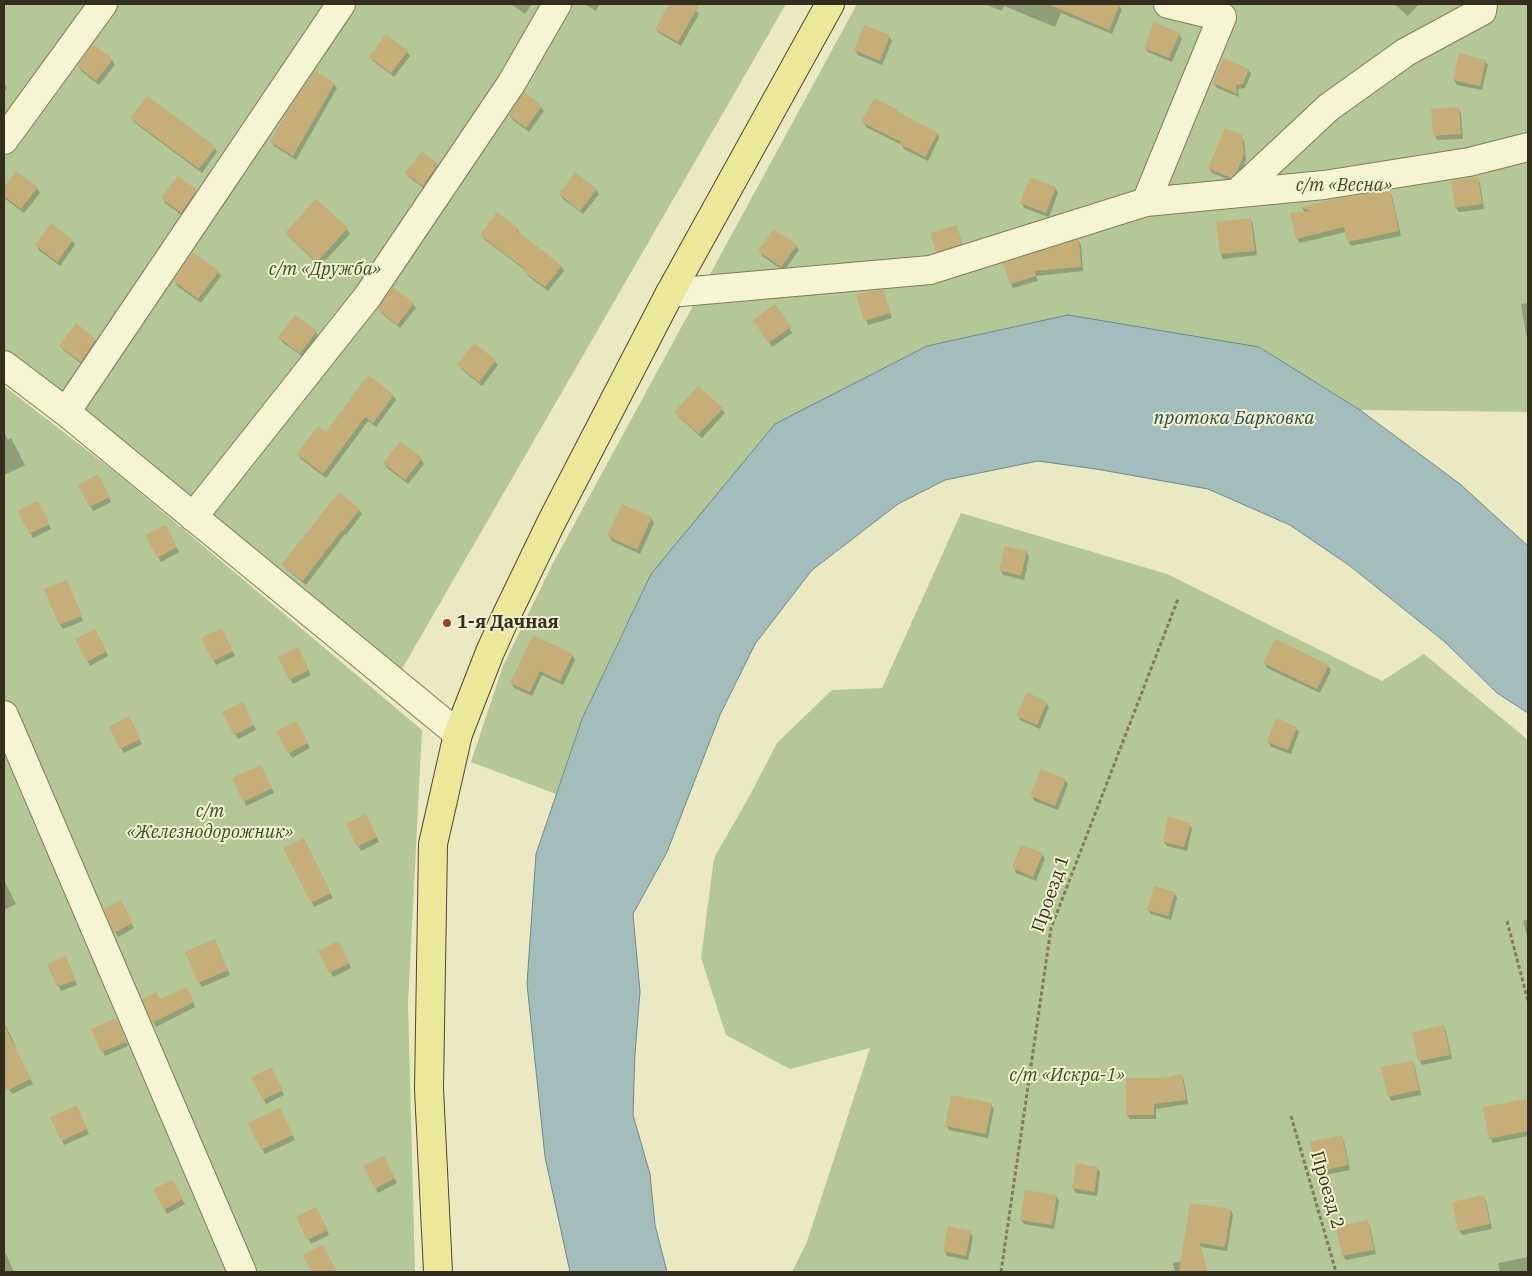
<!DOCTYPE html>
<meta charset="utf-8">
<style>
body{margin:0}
#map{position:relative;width:1532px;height:1276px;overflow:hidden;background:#eae9c1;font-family:"IBM Plex Serif",serif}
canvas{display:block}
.frame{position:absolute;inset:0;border:5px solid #332e1d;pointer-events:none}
</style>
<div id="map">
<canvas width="1532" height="1276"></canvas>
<div class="frame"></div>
</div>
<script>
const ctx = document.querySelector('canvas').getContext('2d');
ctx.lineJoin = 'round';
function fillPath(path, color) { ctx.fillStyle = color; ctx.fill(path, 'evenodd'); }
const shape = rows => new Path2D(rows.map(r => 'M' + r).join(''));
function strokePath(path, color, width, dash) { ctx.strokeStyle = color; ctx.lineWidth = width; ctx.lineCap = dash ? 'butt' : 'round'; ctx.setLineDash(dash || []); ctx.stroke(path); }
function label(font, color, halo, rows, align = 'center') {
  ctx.font = font + ' "IBM Plex Serif",serif'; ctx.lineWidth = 4; ctx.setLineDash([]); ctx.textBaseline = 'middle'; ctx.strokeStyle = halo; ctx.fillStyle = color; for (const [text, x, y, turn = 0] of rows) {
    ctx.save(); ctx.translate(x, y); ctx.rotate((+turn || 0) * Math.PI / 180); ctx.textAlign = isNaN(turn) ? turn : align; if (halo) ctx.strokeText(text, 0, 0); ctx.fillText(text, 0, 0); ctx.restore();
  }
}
const green = shape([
 [4,4,786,4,402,669,4,355],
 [857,4,1528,4,1528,412,1360,410,1259,347,651,574,582,719,556,794,471,762,503,666,552,565],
 [4,386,119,475,422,730,408,1003,415,1272,4,1272],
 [961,513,1167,574,1382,681,1424,654,1528,740,1528,1272,792,1272,807,1242,870,1048,790,1069,726,1035,701,958,714,858,749,797,777,743,832,690,882,688]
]);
const water = shape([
 [1068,315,1259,347,1360,410,1460,484,1528,546,1528,713,1497,693,1445,642,1350,566,1290,525,1208,489,1096,469,1038,461,945,480,898,504,812,570,755,644,720,715,667,852,633,914,640,992,635,1053,633,1115,650,1174,655,1225,667,1272,570,1272,545,1157,527,984,536,854,582,719,651,574,775,424,927,346,1068,315]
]);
const shadow = shape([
 [511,4,532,4,525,14],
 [584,4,600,4,596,11],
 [670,4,686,4,696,10,699,14,681,46,659,33,656,29],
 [984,4,1115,4,1119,5,1122,10,1112,34,1061,13,1055,27,1004,6,1002,11],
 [1394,4,1419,4,1408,16],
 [1179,34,1182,39,1172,62,1148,52,1145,47],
 [889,36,892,41,882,65,858,55,855,50],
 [93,46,112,60,115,65,99,85,81,71,78,66],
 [407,52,410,56,394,77,373,61,371,57],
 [1485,61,1488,65,1482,90,1457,85,1454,80],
 [1248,70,1251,74,1245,88,1238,89,1239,97,1217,88,1214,83],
 [4,83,7,88,4,92],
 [334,84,337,88,296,160,274,146,271,142],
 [525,94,541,107,544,111,529,132,513,120,510,115],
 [1458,108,1461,113,1463,139,1437,140,1435,135],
 [898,111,899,114,937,133,939,138,928,161,904,149,902,145,866,127,863,122],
 [132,118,215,148,217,152,202,173,135,123],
 [1241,136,1244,141,1246,160,1239,177,1234,182,1212,173,1209,168],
 [438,164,440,169,426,190,409,177,406,173],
 [16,173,37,188,40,193,24,213,4,198,4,189],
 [1478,179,1480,183,1484,209,1459,212,1456,208],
 [1055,188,1058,193,1049,217,1024,208,1022,203],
 [596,190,599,194,583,214,563,199,560,194],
 [196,191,198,196,184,217,165,203,163,198],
 [1390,192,1392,196,1401,236,1351,246,1348,241,1346,232,1300,243,1297,239,1291,215,1305,213,1302,207],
 [316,201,347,229,350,234,320,266,289,237,286,233],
 [1251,219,1253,224,1257,255,1223,259,1221,254,1217,223],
 [956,226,964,248,939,256,937,251],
 [518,230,520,234,561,266,564,271,548,291,528,276,525,270,484,239,481,235],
 [72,240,75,245,60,266,39,250,36,245],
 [1079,241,1081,245,1083,271,1036,276,1038,281,1013,288,1011,284],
 [796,246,799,250,784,271,762,256,760,251],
 [218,272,221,276,201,303,177,286,175,281],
 [883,291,892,318,868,325,858,296],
 [1528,303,1528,338,1526,335,1521,304],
 [413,304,416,308,400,328,382,314,379,309],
 [775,306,792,333,772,347,757,325],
 [316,332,318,337,303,357,282,342,279,337],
 [95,340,98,345,84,366,63,350,61,346],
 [495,361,498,365,482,386,462,370,459,365],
 [393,395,396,400,376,427,368,421,326,478,301,459,298,454,326,434],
 [722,409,725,413,702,438,679,417,676,412],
 [4,432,8,440,11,438,25,465,4,475],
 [421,459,424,464,408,484,387,468,385,464],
 [98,476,111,502,93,511,79,485],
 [38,503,51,529,33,538,20,512],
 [359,510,362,514,346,535,345,534,306,585,286,569,283,565],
 [651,518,654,523,640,554,612,541,609,536],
 [165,526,179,552,161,562,147,536],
 [1027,552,1029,557,1024,580,1003,575,1001,570],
 [69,586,83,621,63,629,60,625],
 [95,630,108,656,90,666,77,639],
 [221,630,235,656,216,665,203,639],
 [297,649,311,675,293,684,280,658],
 [572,655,575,660,563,685,542,675,532,696,514,688,512,683],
 [1265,663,1328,666,1331,670,1320,693,1267,668],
 [1046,703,1049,707,1040,729,1020,720,1018,715],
 [242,704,256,730,238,739,224,713],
 [129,718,142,744,124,753,110,727],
 [296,722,310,748,292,758,278,732],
 [1296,728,1299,732,1291,754,1271,747,1268,742],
 [263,771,274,793,246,806,244,801],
 [1065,780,1068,784,1058,810,1034,801,1032,796],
 [366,816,379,842,361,851,347,825],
 [1190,824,1192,829,1187,851,1167,846,1164,842],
 [306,844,333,898,314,907,312,902],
 [1042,854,1045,859,1036,881,1016,873,1014,868],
 [4,880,16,904,4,910],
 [1174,893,1177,898,1171,920,1151,914,1148,910],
 [121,902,134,928,118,937,115,932],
 [1528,919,1528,940,1523,921],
 [338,942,351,968,333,977,320,951],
 [217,945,230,975,202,987,199,982],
 [68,963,77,985,61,991,49,965],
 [189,993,195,1007,156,1027,154,1022,159,1000],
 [4,1022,16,1047,14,1047,33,1084,12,1094,4,1079],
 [118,1024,128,1046,105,1056,93,1029],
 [1443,1027,1446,1031,1452,1059,1422,1065,1420,1061],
 [1413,1062,1415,1067,1421,1095,1391,1101,1389,1096],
 [271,1069,284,1095,266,1104,253,1078],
 [1182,1076,1184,1080,1188,1104,1156,1109,1156,1119,1130,1119,1127,1115,1162,1079],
 [1525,1100,1528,1107,1528,1136,1493,1143,1491,1139],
 [991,1104,994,1109,988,1138,949,1130,946,1125],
 [79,1111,89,1134,64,1145,62,1140],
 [282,1114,295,1140,265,1154,262,1149],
 [1341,1137,1344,1141,1350,1170,1320,1176,1317,1171],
 [383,1157,397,1183,378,1193,365,1167],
 [1097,1168,1100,1172,1097,1196,1076,1193,1073,1188],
 [172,1181,185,1204,167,1214,155,1190],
 [1056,1196,1059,1201,1054,1229,1024,1224,1021,1220],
 [1483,1196,1486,1201,1492,1229,1462,1235,1459,1230],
 [316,1209,329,1235,311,1244,298,1218],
 [1231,1210,1233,1215,1227,1251,1201,1247,1207,1272,1175,1272,1173,1263,1182,1261],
 [1367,1222,1370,1226,1376,1254,1346,1260,1343,1256,1337,1228],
 [970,1232,973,1237,968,1260,947,1256,945,1251],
 [4,1252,7,1256,14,1272,4,1272],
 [1528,1257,1528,1272,1500,1272,1498,1263]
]);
const building = shape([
 [669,4,700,4,678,42,655,29],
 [1048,4,1120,4,1109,30],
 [1154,22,1180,33,1169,58,1144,48],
 [864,25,890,35,880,61,854,50],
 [386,34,408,51,391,73,369,57],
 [93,44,113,59,96,81,77,66],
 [1459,53,1486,60,1480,86,1453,80],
 [1223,58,1249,69,1243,84,1236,85,1237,94,1213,83],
 [315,71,335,83,293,156,270,142,289,109],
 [524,92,542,106,526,128,509,115],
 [147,96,216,147,199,169,130,118],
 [874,98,899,110,898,112,938,133,925,157,900,144,901,142,861,122],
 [1459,107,1461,134,1433,136,1431,109],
 [1225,128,1242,135,1244,154,1237,172,1231,178,1208,168],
 [422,151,438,164,423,186,405,173],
 [16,171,38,187,21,209,4,196,4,187],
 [575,172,597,189,580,211,559,194],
 [178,176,197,190,181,213,161,198],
 [1030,177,1056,187,1046,213,1020,203],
 [1478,177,1482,204,1455,208,1451,181],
 [1390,190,1399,231,1347,242,1344,227,1296,239,1290,213,1311,211,1300,207,1335,199],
 [316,199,348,228,317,262,285,233],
 [497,212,519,229,517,231,562,266,545,287,523,271,525,269,480,235],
 [1251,218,1255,251,1220,254,1216,222],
 [51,223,73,240,57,262,35,245],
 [956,225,962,244,936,252,930,233],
 [774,229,797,245,781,267,758,251],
 [1079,239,1081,267,1035,271,1036,276,1010,284,1003,263],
 [193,252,219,271,198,299,173,281],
 [393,287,414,303,397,325,377,309],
 [883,290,891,313,864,321,856,295,871,291],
 [775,304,791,327,768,343,753,320],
 [295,315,317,331,300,354,278,337],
 [76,323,96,339,81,362,59,346],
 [474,343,496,360,479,382,457,365],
 [368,375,394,395,373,423,365,417,323,474,297,454,318,426,326,432],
 [698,386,723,408,699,434,674,412],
 [400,441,422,458,405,480,383,463],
 [98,474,110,497,89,507,78,485],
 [339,492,360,509,343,531,342,530,303,581,281,565],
 [38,501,50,524,29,534,18,511],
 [622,504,652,517,637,550,607,536],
 [166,525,177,547,157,558,145,535],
 [1005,546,1027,551,1021,576,999,570],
 [67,580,82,616,59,625,44,589],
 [222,628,233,651,213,661,201,638],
 [95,629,107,651,87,662,75,639],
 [533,635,573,654,560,681,540,671,530,692,510,683],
 [1275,639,1329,665,1317,689,1263,663],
 [298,647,309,670,289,680,278,657],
 [1027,692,1047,702,1037,725,1016,716],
 [243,702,254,725,234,735,222,712],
 [129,716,141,739,120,749,109,727],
 [1276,718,1297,727,1288,750,1267,742],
 [297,721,308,743,288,754,276,731],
 [261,765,272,788,243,802,232,778],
 [1041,769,1066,779,1055,806,1030,796],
 [366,814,377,837,357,847,346,824],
 [1168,817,1191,823,1184,847,1163,842],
 [304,838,331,893,311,903,283,848],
 [1021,845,1043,853,1033,877,1012,868],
 [1154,886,1175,892,1168,916,1147,910],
 [121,900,133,923,114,933,104,909],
 [215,939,228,970,198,983,185,952],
 [338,941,350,963,329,973,318,951],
 [66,956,75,980,57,987,47,964],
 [187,987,194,1002,152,1023,142,999,156,992,160,999],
 [116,1018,127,1042,101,1052,91,1029],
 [4,1025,31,1079,4,1092],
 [1444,1025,1450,1055,1418,1061,1412,1032],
 [1413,1061,1419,1090,1388,1097,1381,1067],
 [271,1067,283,1090,263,1100,251,1078],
 [1182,1074,1186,1100,1154,1104,1154,1115,1126,1115,1126,1078,1162,1078],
 [951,1095,992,1103,986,1134,945,1126],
 [1526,1099,1528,1112,1528,1131,1489,1139,1483,1107],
 [77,1105,87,1129,61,1141,50,1117],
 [280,1108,293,1135,261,1150,248,1123],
 [1342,1135,1348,1165,1316,1172,1310,1142],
 [384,1156,395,1178,375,1189,363,1166],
 [1076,1163,1098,1167,1094,1192,1072,1188],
 [173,1180,183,1199,164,1210,153,1189],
 [1025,1190,1057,1195,1052,1225,1020,1220],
 [1484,1195,1490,1224,1458,1231,1452,1202],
 [1190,1203,1231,1209,1225,1247,1200,1243,1207,1272,1179,1272],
 [316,1207,328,1230,307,1240,296,1217],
 [1368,1220,1374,1250,1342,1256,1336,1227],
 [948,1226,971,1231,966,1256,943,1251],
 [323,1245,337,1272,311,1272,303,1255]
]);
const path = shape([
 [1507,921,1528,1001],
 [1291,1116,1336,1272],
 [1001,1272,1051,928,1178,599]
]);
const minor = shape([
 [4,140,103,4],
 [1237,193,1329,107,1406,52,1482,11,1483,4],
 [1146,202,1222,17,1168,4],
 [670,293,930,270,1146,202,1324,185,1469,162,1528,147],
 [4,365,66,412,458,734],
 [66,412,341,4],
 [193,517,368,296,511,84,557,4],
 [4,715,242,1272]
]);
const major = shape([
 [438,1272,429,1089,433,844,458,734,490,652,508,612,551,523,670,293,830,4]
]);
const markers = [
 [447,623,5,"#8d472e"]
];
const parkNames = [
 ["с/т «Весна»",1344,186],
 ["с/т «Дружба»",325,270],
 ["с/т",210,812],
 ["«Железнодорожник»",210,833],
 ["с/т «Искра-1»",1067,1076]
];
const poiNames = [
 ["1-я Дачная",457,623]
];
const streetNames = [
 ["Проезд 1",1051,894,-71],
 ["Проезд 2",1327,1190,74]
];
const waterNames = [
 ["протока Барковка",1234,419]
];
fillPath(green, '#b4c796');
fillPath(water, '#a3bdbc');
strokePath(water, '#6b8a8a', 1);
fillPath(shadow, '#0003');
fillPath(building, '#c6ae79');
strokePath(minor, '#827a5a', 30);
strokePath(major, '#50472e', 30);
strokePath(path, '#827a5a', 3, [4, 2.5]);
strokePath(minor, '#f6f5d3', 28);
strokePath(major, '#ece89a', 28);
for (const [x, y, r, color] of markers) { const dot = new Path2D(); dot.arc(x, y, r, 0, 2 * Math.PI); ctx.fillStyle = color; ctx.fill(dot); strokePath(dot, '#f2f2d0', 2); }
label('italic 18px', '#394e25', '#f2f2d0', parkNames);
label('bold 18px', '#332e1d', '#f2f2d0', poiNames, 'left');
label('18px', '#332e1d', '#f2f2d0', streetNames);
label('italic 19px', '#2d4b52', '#f2f2d0', waterNames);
</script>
